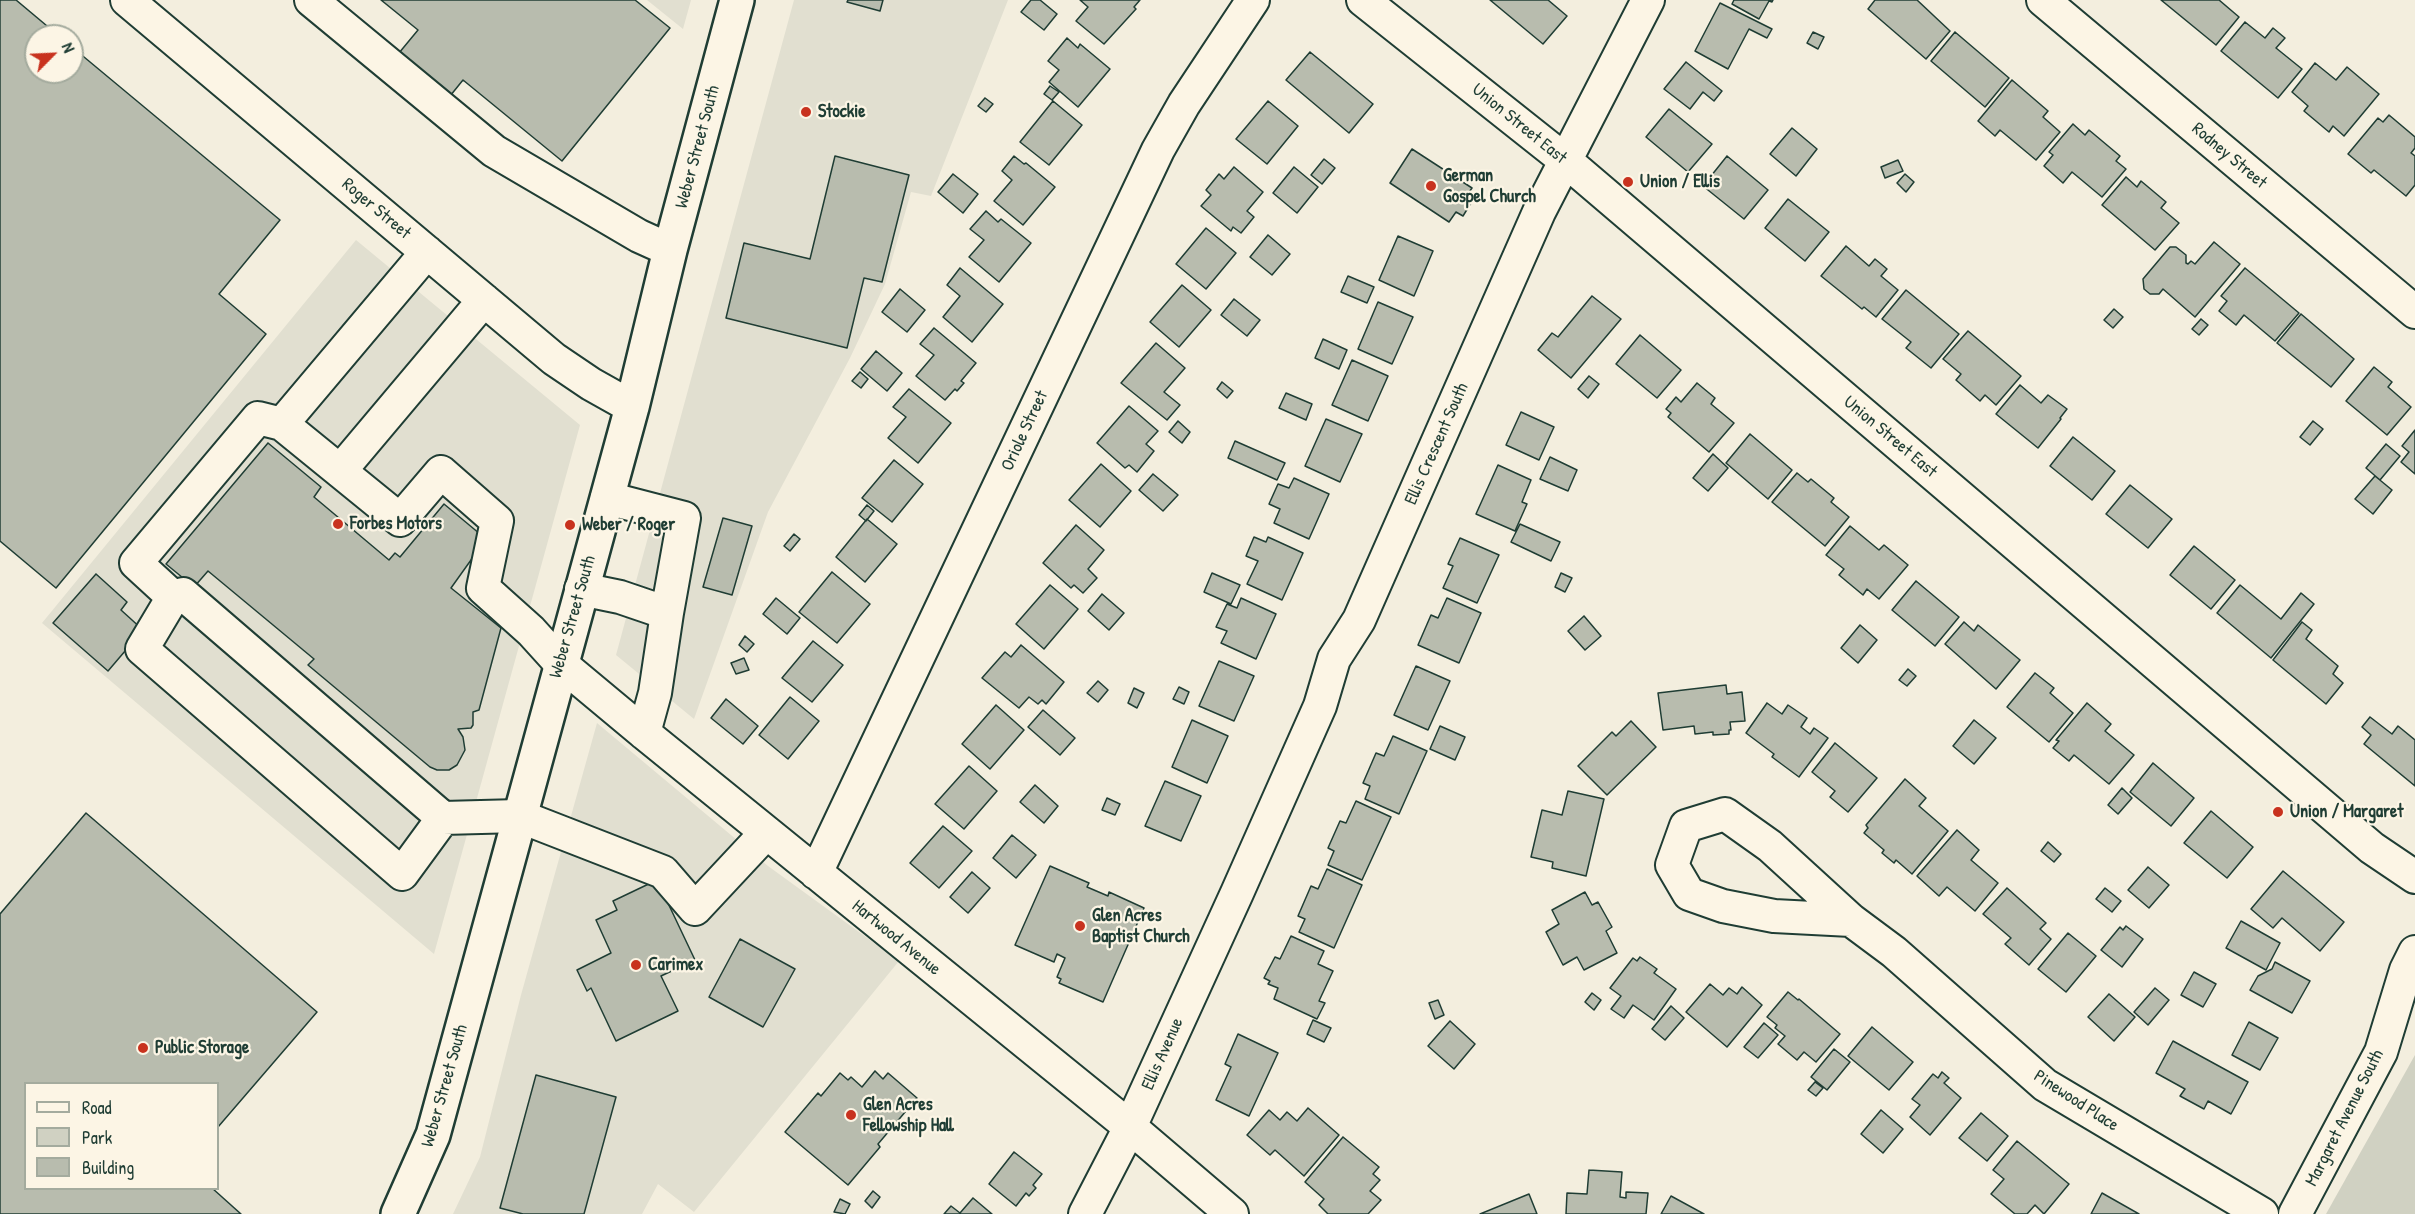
<!DOCTYPE html>
<style>
body{margin:0}
#map{position:relative;width:2415px;height:1214px;overflow:hidden;background:#f3eede;font-family:"Patrick Hand",sans-serif}
canvas{display:block}
.legend{position:absolute;left:24px;top:1082px;width:195px;height:108px;box-sizing:border-box;background:#fcf5e5;border:2px solid #a4ab9e;margin:0;padding:8px 10px;list-style:none;font-size:18px;color:#1f3d34}
.legend li{display:flex;align-items:center;gap:12px;height:30px}
.legend b{width:30px;border:2px solid #a4ab9e}
.north{position:absolute;left:24px;top:24px;width:60px;height:60px;box-sizing:border-box;background:#fcf5e5;border:2px solid #a4ab9e;border-radius:50%;rotate:66deg;font-size:16px;font-weight:700;line-height:24px;text-align:center;color:#1f3d34}
.north::after{content:'';display:block;margin:auto;width:21px;height:27px;background:#c8321e;clip-path:polygon(50% 0,100% 100%,50% 72%,0 100%)}
</style>
<div id="map">
<canvas width="2415" height="1214"></canvas>
<ul class="legend">
<li><b style="height:8px;background:#fcf5e5"></b>Road</li>
<li><b style="height:16px;background:#d0d1c2"></b>Park</li>
<li><b style="height:16px;background:#b8bcae"></b>Building</li>
</ul>
<div class="north">N</div>
</div>
<script>
const ctx = document.querySelector('canvas').getContext('2d');
ctx.lineJoin = 'round';
function fillPath(path, color) { ctx.fillStyle = color; ctx.fill(path, 'evenodd'); }
const shape = rows => new Path2D(rows.map(r => 'M' + r).join(''));
function strokePath(path, color, width, dash) { ctx.strokeStyle = color; ctx.lineWidth = width; ctx.lineCap = dash ? 'butt' : 'round'; ctx.setLineDash(dash || []); ctx.stroke(path); }
function label(font, color, halo, rows, align = 'center') {
  ctx.font = font + ' "Patrick Hand",sans-serif'; ctx.lineWidth = 4.5; ctx.setLineDash([]); ctx.textBaseline = 'middle'; ctx.strokeStyle = halo; ctx.fillStyle = color; for (const [text, x, y, turn = 0] of rows) {
    ctx.save(); ctx.translate(x, y); ctx.rotate((+turn || 0) * Math.PI / 180); ctx.textAlign = isNaN(turn) ? turn : align; if (halo) ctx.strokeText(text, 0, 0); ctx.fillText(text, 0, 0); ctx.restore();
  }
}
const built = shape([
 [647,0,691,0,683,29],
 [794,0,1008,0,931,196,911,192,885,284,850,358,768,512,694,719,616,655],
 [356,240,580,425,434,954,42,623],
 [597,723,768,866,899,961,694,1212,658,1184,642,1214,453,1214,480,1157,521,995]
]);
const green = shape([
 [2415,1055,2415,1214,2326,1214]
]);
const building = shape([
 [0,0,16,0,59,36,36,36,36,72,72,72,72,47,280,220,219,294,266,334,56,588,0,541,0,0],
 [381,0,635,0,670,28,562,161,463,80,446,101,394,59,418,30,381,0],
 [848,0,883,0,880,11,847,2,848,0],
 [1031,0,1040,0,1057,14,1044,30,1021,12,1031,0],
 [1080,0,1140,0,1134,7,1136,9,1104,44,1076,21,1088,7,1080,0],
 [1490,0,1548,0,1567,16,1543,44,1490,0],
 [1734,0,1773,0,1772,2,1769,1,1759,19,1732,4,1734,0],
 [1875,0,1917,0,1950,31,1926,59,1868,9,1875,0],
 [2161,0,2219,0,2239,17,2216,45,2161,0],
 [1720,3,1772,29,1767,38,1749,29,1728,69,1695,51,1720,3],
 [2245,22,2265,38,2273,28,2285,38,2276,48,2302,69,2278,98,2221,51,2245,22],
 [1813,32,1824,37,1818,49,1807,43,1813,32],
 [1955,32,2009,78,1985,107,1931,61,1955,32],
 [1067,38,1078,48,1080,44,1110,69,1078,107,1049,82,1059,70,1048,61,1067,38],
 [1310,52,1373,104,1349,133,1286,80,1310,52],
 [1686,62,1722,91,1714,101,1703,92,1690,109,1664,89,1686,62],
 [2315,63,2336,80,2347,67,2379,94,2344,136,2333,126,2329,132,2304,111,2308,106,2292,92,2315,63],
 [2012,80,2048,111,2043,117,2060,132,2036,160,2000,130,1995,136,1978,121,2012,80],
 [1050,86,1059,92,1052,100,1044,94,1050,86],
 [985,98,993,104,986,112,978,106,985,98],
 [1053,101,1082,125,1049,165,1020,142,1053,101],
 [1268,101,1298,126,1267,164,1236,139,1268,101],
 [1669,109,1712,144,1688,172,1646,137,1669,109],
 [2389,115,2415,137,2415,148,2411,153,2415,156,2415,185,2406,196,2374,170,2371,173,2348,154,2378,118,2383,122,2389,115],
 [2073,124,2085,135,2089,130,2120,156,2116,161,2126,169,2102,197,2072,172,2063,183,2044,166,2053,155,2049,152,2073,124],
 [1792,128,1817,149,1796,176,1770,154,1792,128],
 [1412,149,1472,188,1465,198,1471,203,1463,216,1456,212,1449,222,1390,183,1412,149],
 [835,156,909,175,882,282,864,278,847,348,726,318,744,243,810,259,835,156],
 [1014,156,1024,164,1026,163,1055,187,1023,225,994,201,1012,180,1002,171,1014,156],
 [1727,156,1768,190,1744,219,1703,186,1727,156],
 [1324,159,1335,168,1322,184,1311,175,1324,159],
 [1898,160,1903,171,1885,178,1881,167,1898,160],
 [1234,167,1263,192,1247,211,1254,217,1241,233,1233,227,1231,231,1201,206,1211,195,1206,190,1219,174,1224,179,1234,167],
 [1294,167,1318,187,1297,213,1273,193,1294,167],
 [953,174,978,194,963,213,938,192,953,174],
 [1905,174,1914,182,1906,192,1897,183,1905,174],
 [2126,177,2137,187,2141,181,2166,202,2161,208,2179,223,2155,250,2102,205,2126,177],
 [1788,199,1829,232,1805,261,1765,228,1788,199],
 [986,211,998,222,1001,219,1031,243,999,282,969,257,984,240,970,229,986,211],
 [1206,228,1236,253,1206,289,1176,264,1206,228],
 [1268,235,1290,254,1272,275,1250,257,1268,235],
 [1398,236,1433,251,1414,296,1379,280,1398,236],
 [2214,242,2240,264,2195,317,2163,289,2159,294,2150,294,2144,289,2143,279,2170,247,2176,247,2186,255,2186,263,2188,264,2191,261,2195,264,2214,242],
 [1846,246,1869,266,1875,259,1887,269,1881,276,1898,290,1876,317,1864,307,1862,309,1821,276,1846,246],
 [960,268,1003,304,972,342,943,317,960,296,947,285,960,268],
 [2245,268,2299,313,2275,341,2244,315,2236,325,2219,311,2227,301,2221,296,2245,268],
 [1348,276,1374,287,1367,303,1341,292,1348,276],
 [1182,285,1211,310,1179,347,1150,322,1182,285],
 [900,289,925,310,907,332,882,312,900,289],
 [1906,290,1959,334,1931,368,1906,348,1911,342,1882,319,1906,290],
 [1592,296,1621,319,1571,378,1538,350,1552,333,1558,337,1592,296],
 [1234,299,1260,320,1247,336,1221,315,1234,299],
 [1378,302,1413,317,1392,364,1358,349,1378,302],
 [2114,309,2123,317,2113,328,2104,320,2114,309],
 [2301,314,2354,359,2331,387,2277,343,2301,314],
 [2201,319,2208,325,2199,335,2192,329,2201,319],
 [934,328,976,363,961,381,964,383,957,391,955,389,945,400,916,376,934,355,920,344,934,328],
 [1968,331,2021,376,1996,405,1985,395,1980,401,1956,380,1961,374,1943,359,1968,331],
 [1640,335,1681,370,1657,398,1616,364,1640,335],
 [1323,339,1347,350,1339,369,1315,358,1323,339],
 [1156,343,1185,368,1164,392,1180,405,1167,420,1121,383,1156,343],
 [876,351,902,373,887,391,861,369,876,351],
 [1352,360,1388,376,1368,421,1332,405,1352,360],
 [2374,367,2392,382,2388,387,2411,407,2387,435,2346,401,2374,367],
 [860,372,868,379,861,388,852,381,860,372],
 [1589,376,1599,384,1588,398,1578,389,1589,376],
 [1222,382,1233,391,1227,398,1217,389,1222,382],
 [1697,383,1715,398,1711,404,1734,423,1709,452,1668,417,1671,413,1666,409,1676,397,1681,402,1697,383],
 [2020,385,2041,403,2048,395,2067,409,2060,418,2061,419,2038,448,1996,414,2020,385],
 [909,389,951,423,918,463,888,438,906,417,893,407,909,389],
 [1286,393,1312,404,1306,420,1279,408,1286,393],
 [1129,406,1158,431,1146,444,1154,451,1137,472,1129,465,1125,468,1097,443,1129,406],
 [1521,412,1554,427,1539,460,1506,445,1521,412],
 [1326,419,1362,434,1340,482,1305,466,1326,419],
 [1178,421,1190,432,1182,443,1169,432,1178,421],
 [2313,421,2323,429,2310,445,2300,437,2313,421],
 [2415,430,2415,474,2401,462,2409,452,2402,446,2415,430],
 [1750,434,1792,470,1768,499,1726,463,1750,434],
 [2073,437,2115,471,2092,500,2050,466,2073,437],
 [1235,441,1285,463,1277,480,1228,458,1235,441],
 [268,443,321,487,314,497,389,560,395,553,400,557,444,504,486,539,451,588,501,628,479,710,473,712,473,725,471,728,458,729,463,737,465,750,457,765,449,770,437,770,430,767,308,665,314,659,208,571,194,587,166,564,268,443],
 [2386,444,2400,456,2380,480,2366,468,2386,444],
 [1713,454,1728,468,1708,491,1693,478,1713,454],
 [1550,457,1577,470,1568,491,1540,479,1550,457],
 [894,460,923,484,892,522,862,498,894,460],
 [1101,464,1131,491,1100,527,1069,500,1101,464],
 [1498,465,1531,480,1522,502,1527,504,1515,531,1476,514,1498,465],
 [1797,473,1808,482,1811,479,1834,498,1831,502,1849,517,1825,546,1772,502,1797,473],
 [1153,474,1178,495,1163,511,1139,490,1153,474],
 [2375,476,2392,490,2373,514,2355,499,2375,476],
 [1294,478,1329,494,1309,539,1274,523,1280,509,1269,504,1278,484,1289,488,1294,478],
 [2130,485,2172,519,2148,548,2106,514,2130,485],
 [867,505,874,511,866,521,859,515,867,505],
 [723,518,752,526,732,595,703,587,723,518],
 [867,519,897,544,865,582,836,557,867,519],
 [1520,524,1560,542,1551,561,1511,542,1520,524],
 [1076,525,1104,550,1088,569,1097,578,1083,593,1074,585,1071,588,1043,563,1076,525],
 [1850,526,1879,550,1884,545,1908,565,1879,599,1867,589,1863,595,1839,575,1844,569,1826,555,1850,526],
 [794,534,800,539,790,551,784,546,794,534],
 [1254,537,1266,542,1268,537,1303,553,1282,600,1247,584,1258,561,1246,556,1254,537],
 [1460,538,1499,555,1477,603,1443,588,1453,566,1448,564,1460,538],
 [2194,546,2235,580,2211,609,2170,575,2194,546],
 [832,572,870,604,837,643,799,612,832,572],
 [1212,573,1240,585,1231,604,1204,592,1212,573],
 [1561,573,1572,578,1565,592,1555,587,1561,573],
 [96,574,127,602,121,610,143,630,108,671,53,623,96,574],
 [1916,581,1959,617,1935,646,1892,610,1916,581],
 [1050,585,1078,609,1044,649,1016,624,1050,585],
 [2240,585,2281,619,2301,593,2314,604,2271,658,2217,613,2240,585],
 [1102,594,1124,613,1109,630,1088,611,1102,594],
 [776,598,800,618,787,634,763,614,776,598],
 [1241,598,1276,614,1256,659,1221,643,1227,631,1216,627,1227,604,1237,608,1241,598],
 [1447,598,1481,613,1459,663,1418,645,1431,615,1438,618,1447,598],
 [1584,616,1601,636,1585,650,1568,631,1584,616],
 [1964,622,1974,631,1978,625,2020,660,1996,689,1945,644,1964,622],
 [2302,622,2312,630,2306,639,2338,666,2333,674,2343,683,2326,704,2273,660,2302,622],
 [1860,625,1877,640,1858,663,1841,648,1860,625],
 [745,636,754,644,747,652,739,645,745,636],
 [813,641,843,665,812,702,782,678,813,641],
 [1021,645,1064,682,1046,704,1042,700,1038,704,1029,697,1019,708,982,678,1005,652,1011,657,1021,645],
 [744,658,749,670,736,674,731,663,744,658],
 [1219,661,1254,676,1234,721,1199,706,1219,661],
 [1416,666,1450,681,1428,730,1394,715,1416,666],
 [1908,669,1916,676,1907,686,1899,680,1908,669],
 [2035,673,2054,688,2050,693,2073,713,2049,742,2007,707,2035,673],
 [1098,681,1108,690,1098,702,1087,693,1098,681],
 [1726,685,1727,694,1742,692,1745,721,1730,722,1731,730,1729,730,1729,734,1713,735,1713,732,1695,734,1694,726,1663,730,1658,693,1726,685],
 [1179,687,1189,692,1184,704,1173,699,1179,687],
 [1134,688,1144,693,1137,708,1128,703,1134,688],
 [790,697,819,721,788,759,759,735,790,697],
 [726,699,758,726,743,744,711,718,726,699],
 [1767,703,1782,714,1788,705,1807,718,1801,727,1810,734,1814,728,1828,738,1799,777,1772,757,1774,754,1746,733,1767,703],
 [2087,703,2111,724,2105,731,2134,755,2109,784,2074,755,2069,761,2053,748,2059,741,2056,740,2087,703],
 [996,705,1024,730,990,769,962,744,996,705],
 [1043,710,1075,738,1060,755,1028,727,1043,710],
 [2370,717,2392,734,2398,726,2415,740,2415,786,2364,744,2371,735,2362,727,2370,717],
 [1192,720,1228,736,1207,783,1172,767,1192,720],
 [1974,720,1996,738,1974,764,1953,746,1974,720],
 [1631,721,1656,747,1607,795,1578,766,1612,732,1616,736,1631,721],
 [1440,726,1465,737,1455,760,1430,749,1440,726],
 [1393,736,1427,751,1399,814,1365,799,1370,786,1363,783,1376,753,1384,756,1393,736],
 [1835,743,1877,778,1848,812,1830,797,1835,791,1812,772,1835,743],
 [2153,763,2194,798,2171,826,2130,792,2153,763],
 [969,766,997,791,964,829,935,804,969,766],
 [1905,779,1926,798,1919,806,1948,831,1912,874,1896,860,1894,863,1882,853,1884,850,1864,833,1868,828,1866,825,1905,779],
 [1165,781,1201,796,1181,841,1145,826,1165,781],
 [1035,785,1058,806,1044,823,1020,802,1035,785],
 [2122,788,2132,798,2118,814,2108,805,2122,788],
 [1568,791,1604,799,1586,876,1552,868,1553,862,1531,857,1542,810,1562,815,1568,791],
 [1107,798,1120,804,1115,815,1102,810,1107,798],
 [1356,801,1391,817,1362,880,1328,865,1334,851,1328,848,1340,821,1346,823,1356,801],
 [2211,811,2253,847,2227,878,2184,843,2211,811],
 [86,813,317,1012,218,1127,218,1084,26,1084,26,1188,212,1188,241,1214,0,1214,0,914,86,813],
 [943,826,972,851,939,888,910,863,943,826],
 [1957,830,1979,850,1971,860,1998,883,1975,911,1947,887,1939,896,1917,876,1957,830],
 [1012,835,1036,855,1016,878,993,858,1012,835],
 [2048,842,2061,854,2054,862,2041,851,2048,842],
 [1050,866,1089,883,1087,887,1108,896,1109,892,1144,908,1103,1002,1059,983,1061,979,1057,977,1065,958,1057,954,1054,962,1015,945,1050,866],
 [2148,867,2169,885,2149,908,2128,890,2148,867],
 [1327,869,1362,885,1334,948,1299,932,1305,919,1298,916,1311,886,1318,889,1327,869],
 [2283,871,2344,922,2320,951,2282,918,2273,928,2251,909,2283,871],
 [972,872,990,888,968,913,950,897,972,872],
 [657,880,695,960,661,976,678,1011,616,1041,591,988,587,991,577,970,611,953,596,920,617,910,613,901,657,880],
 [2007,888,2046,923,2040,929,2051,939,2029,965,2005,944,2011,938,1983,914,2007,888],
 [2105,888,2121,901,2112,912,2096,899,2105,888],
 [1585,892,1592,905,1598,902,1612,927,1606,931,1617,953,1584,970,1577,957,1563,965,1546,932,1559,924,1552,910,1585,892],
 [2241,921,2280,943,2266,970,2226,948,2241,921],
 [2126,926,2143,939,2122,967,2101,950,2120,927,2123,930,2126,926],
 [2068,933,2096,956,2066,992,2038,969,2068,933],
 [1291,936,1324,951,1318,964,1333,971,1319,1001,1325,1003,1317,1019,1274,999,1278,988,1268,984,1270,981,1264,978,1275,957,1280,959,1291,936],
 [740,939,795,969,763,1027,709,997,740,939],
 [1640,957,1657,969,1654,973,1676,989,1654,1020,1633,1005,1624,1018,1611,1009,1621,996,1610,988,1633,958,1637,961,1640,957],
 [2275,962,2310,981,2292,1013,2250,990,2258,976,2272,969,2275,962],
 [2194,972,2216,984,2203,1007,2181,995,2194,972],
 [1710,984,1723,995,1729,988,1737,994,1742,987,1762,1005,1727,1047,1686,1012,1710,984],
 [2155,988,2169,1000,2148,1025,2134,1012,2155,988],
 [1788,992,1798,1000,1799,999,1840,1034,1816,1062,1804,1052,1797,1060,1778,1044,1785,1036,1775,1028,1777,1025,1767,1017,1788,992],
 [1592,993,1601,1000,1594,1010,1585,1002,1592,993],
 [2109,994,2135,1017,2114,1041,2088,1017,2109,994],
 [1438,1000,1444,1015,1435,1019,1429,1003,1438,1000],
 [1671,1006,1684,1018,1665,1040,1652,1029,1671,1006],
 [1313,1020,1331,1028,1324,1042,1307,1034,1313,1020],
 [1450,1021,1475,1044,1454,1069,1428,1046,1450,1021],
 [2249,1022,2278,1038,2260,1070,2232,1055,2249,1022],
 [1764,1023,1778,1035,1758,1058,1744,1047,1764,1023],
 [1872,1027,1913,1062,1889,1090,1848,1056,1872,1027],
 [1238,1034,1278,1053,1249,1116,1216,1100,1231,1067,1225,1064,1238,1034],
 [2173,1041,2248,1082,2231,1114,2208,1101,2204,1109,2180,1096,2185,1089,2156,1073,2173,1041],
 [1834,1049,1850,1062,1827,1090,1811,1077,1834,1049],
 [875,1071,883,1079,888,1073,917,1098,878,1144,880,1147,848,1185,785,1132,818,1093,821,1096,840,1073,848,1080,851,1077,862,1087,875,1071],
 [1942,1072,1949,1078,1944,1083,1961,1098,1930,1135,1910,1117,1920,1105,1912,1099,1933,1074,1938,1078,1942,1072],
 [536,1075,616,1097,584,1214,523,1214,500,1208,536,1075],
 [1815,1082,1823,1088,1816,1096,1808,1090,1815,1082],
 [1308,1108,1339,1135,1304,1176,1275,1150,1270,1155,1247,1135,1269,1110,1280,1120,1287,1112,1297,1121,1308,1108],
 [1881,1110,1903,1129,1883,1153,1861,1134,1881,1110],
 [1981,1113,2008,1136,1987,1161,1959,1138,1981,1113],
 [1343,1137,1379,1167,1373,1174,1380,1180,1370,1191,1381,1200,1368,1214,1328,1214,1319,1205,1324,1199,1305,1182,1343,1137],
 [2017,1141,2069,1184,2044,1214,2035,1205,2027,1214,2015,1214,1991,1194,2004,1179,1993,1170,2017,1141],
 [1014,1152,1042,1174,1033,1185,1036,1188,1029,1196,1026,1193,1016,1206,989,1184,1014,1152],
 [1589,1170,1622,1172,1620,1197,1626,1198,1626,1192,1648,1193,1646,1214,1566,1214,1567,1193,1587,1194,1589,1170],
 [873,1191,880,1197,872,1208,865,1201,873,1191],
 [2102,1193,2139,1214,2091,1214,2102,1193],
 [1529,1194,1537,1214,1480,1214,1529,1194],
 [1671,1196,1704,1214,1661,1214,1671,1196],
 [973,1198,992,1214,944,1214,951,1206,960,1213,973,1198],
 [840,1199,850,1204,845,1214,834,1212,840,1199]
]);
const minor = shape([
 [127,0,554,359,591,384,632,407],
 [311,0,494,151,639,236,670,250],
 [1363,0,1566,161,2372,848,2415,877],
 [2043,0,2415,312],
 [282,424,427,252],
 [340,471,484,300],
 [581,589,620,597,667,613,684,518,607,498],
 [173,597,136,563,258,418,282,424,400,520,441,472,497,521,483,588,531,631,560,663,644,733,1130,1127,1232,1214],
 [644,733,655,693,667,613],
 [443,818,183,594,173,597,142,649,402,874,443,818,519,816,663,872,695,909,766,833],
 [816,873,1158,150,1184,104,1253,0],
 [1851,920,1774,916,1723,906,1689,894,1672,865,1686,826,1725,814,1770,846,1851,920,1894,952,2045,1085,2262,1214],
 [1085,1214,1130,1127,1237,893,1320,706,1334,659,1359,620,1539,212,1648,0],
 [2295,1214,2381,1052,2406,970,2415,952]
]);
const major = shape([
 [398,1214,433,1135,632,407,670,250,737,0]
]);
const markers = [
 [806,112,6,"#c8321e"],
 [1628,182,6,"#c8321e"],
 [1431,186,6,"#c8321e"],
 [338,524,6,"#c8321e"],
 [570,525,6,"#c8321e"],
 [2278,812,6,"#c8321e"],
 [1080,926,6,"#c8321e"],
 [636,965,6,"#c8321e"],
 [143,1048,6,"#c8321e"],
 [851,1115,6,"#c8321e"]
];
const poiNames = [
 ["Stockie",818,112],
 ["German",1443,176],
 ["Gospel Church",1443,197],
 ["Union / Ellis",1640,182],
 ["Forbes Motors",350,524],
 ["Weber / Roger",582,525],
 ["Union / Margaret",2290,812],
 ["Glen Acres",1092,916],
 ["Baptist Church",1092,937],
 ["Carimex",648,965],
 ["Public Storage",155,1048],
 ["Glen Acres",863,1105],
 ["Fellowship Hall",863,1126]
];
const streetNames = [
 ["Union Street East",1519,124,39],
 ["Weber Street South",698,147,-75],
 ["Rodney Street",2229,156,40],
 ["Roger Street",376,209,40],
 ["Oriole Street",1025,431,-65],
 ["Union Street East",1890,437,40],
 ["Ellis Crescent South",1437,444,-66],
 ["Weber Street South",573,617,-74],
 ["Hartwood Avenue",896,938,39],
 ["Ellis Avenue",1163,1054,-66],
 ["Weber Street South",445,1086,-74],
 ["Pinewood Place",2076,1101,33],
 ["Margaret Avenue South",2345,1118,-63]
];
fillPath(built, '#e1dfd0');
fillPath(green, '#d0d1c2');
fillPath(building, '#b8bcae');
strokePath(building, '#1f3d34', 1.5);
strokePath(minor, '#1f3d34', 36);
strokePath(major, '#1f3d34', 38);
strokePath(minor, '#fcf5e5', 32);
strokePath(major, '#fcf5e5', 33);
for (const [x, y, r, color] of markers) { const dot = new Path2D(); dot.arc(x, y, r, 0, 2 * Math.PI); ctx.fillStyle = color; ctx.fill(dot); strokePath(dot, '#fcf5e5', 2); }
label('bold 18px', '#1f3d34', '#fcf5e5', poiNames, 'left');
label('18px', '#1f3d34', '#fcf5e5', streetNames);
</script>
